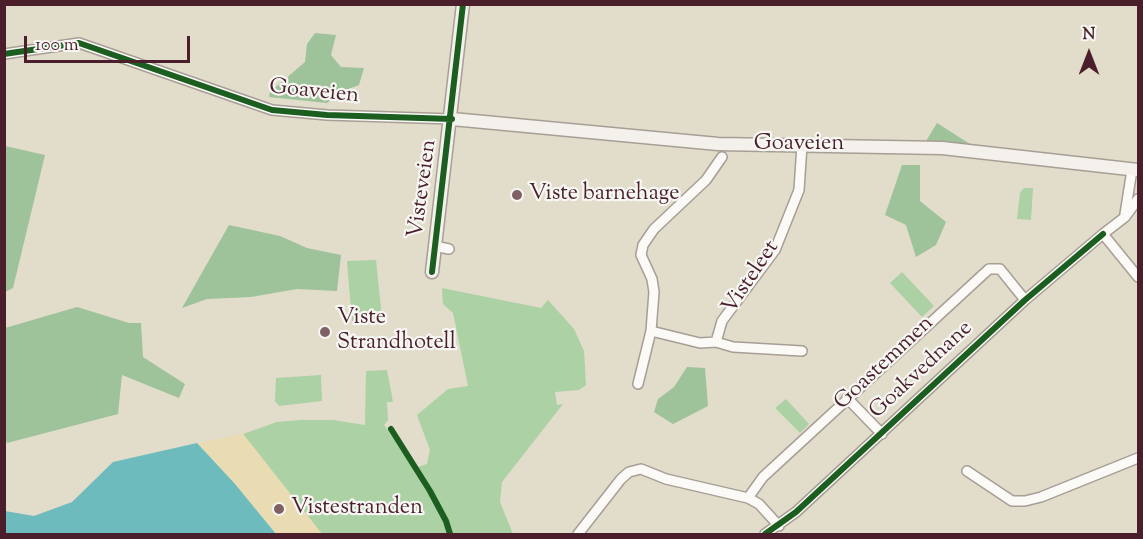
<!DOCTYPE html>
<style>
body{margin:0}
#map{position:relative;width:1143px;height:539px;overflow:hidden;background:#e2dcca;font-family:"Sorts Mill Goudy",serif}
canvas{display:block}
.frame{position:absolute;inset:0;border:6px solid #4a1f2b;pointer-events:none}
.north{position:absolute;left:1059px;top:24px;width:60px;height:60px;-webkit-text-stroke:4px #f6f6f2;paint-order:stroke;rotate:0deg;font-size:16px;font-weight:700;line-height:24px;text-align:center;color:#4a1f2b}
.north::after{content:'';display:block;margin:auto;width:21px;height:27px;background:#4a1f2b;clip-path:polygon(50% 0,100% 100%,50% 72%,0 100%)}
.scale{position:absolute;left:24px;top:36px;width:166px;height:27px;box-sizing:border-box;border:3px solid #4a1f2b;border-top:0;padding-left:8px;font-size:18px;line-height:21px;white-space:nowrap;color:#4a1f2b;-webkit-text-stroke:4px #f6f6f2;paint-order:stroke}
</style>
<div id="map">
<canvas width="1143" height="539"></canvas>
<div class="frame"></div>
<div class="north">N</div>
<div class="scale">100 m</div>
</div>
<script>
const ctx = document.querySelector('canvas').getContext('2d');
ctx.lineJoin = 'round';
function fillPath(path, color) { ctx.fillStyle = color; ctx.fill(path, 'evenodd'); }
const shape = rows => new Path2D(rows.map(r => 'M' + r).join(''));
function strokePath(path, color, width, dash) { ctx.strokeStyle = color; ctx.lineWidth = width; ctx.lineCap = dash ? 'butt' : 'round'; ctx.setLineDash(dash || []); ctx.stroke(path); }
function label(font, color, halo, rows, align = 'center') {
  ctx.font = font + ' "Sorts Mill Goudy",serif'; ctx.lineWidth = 4.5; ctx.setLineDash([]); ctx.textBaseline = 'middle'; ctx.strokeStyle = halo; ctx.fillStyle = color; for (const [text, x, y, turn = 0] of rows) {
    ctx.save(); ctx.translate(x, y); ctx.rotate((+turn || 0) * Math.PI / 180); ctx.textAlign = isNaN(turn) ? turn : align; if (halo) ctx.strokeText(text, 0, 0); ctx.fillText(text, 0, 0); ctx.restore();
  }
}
const green = shape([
 [1024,188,1033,188,1031,220,1017,219,1020,193],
 [376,260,382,318,352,321,347,261],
 [902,272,934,306,922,317,890,283],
 [442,288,541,308,548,300,574,329,584,351,586,385,579,390,555,392,557,405,563,404,502,482,500,502,513,534,322,534,243,434,277,422,301,420,333,420,365,425,366,371,387,370,393,402,387,402,388,420,384,425,415,468,427,464,430,450,417,415,448,389,468,386,453,313,443,304],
 [321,375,322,401,279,406,275,401,276,378],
 [786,399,809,424,800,433,775,408]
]);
const forest = shape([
 [315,33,336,35,331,55,341,67,364,68,359,85,339,93,327,103,269,97,270,92,305,62,307,44],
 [937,123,981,151,923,146],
 [5,146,45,155,13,288,5,292],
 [902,165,920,165,920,201,946,222,936,245,916,257,906,225,885,215],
 [229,225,280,236,307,248,341,255,337,291,297,289,251,297,207,299,182,308],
 [77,307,129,323,141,323,143,357,185,384,179,398,122,375,118,414,7,443,4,436,5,328],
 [687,367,705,368,708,406,673,424,654,412,658,399,674,387]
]);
const sand = shape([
 [243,434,322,534,276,534,235,484,197,443]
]);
const water = shape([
 [197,443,235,484,276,534,5,534,5,511,34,516,72,502,113,462]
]);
const minor = shape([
 [4,54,79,43,272,110,327,115,452,119],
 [1138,199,1125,217,1103,234,1138,277],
 [1125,214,1132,170],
 [434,246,449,249],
 [651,331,654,292,652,279,641,255,643,245,654,229,706,180,722,157],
 [716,342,733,347,802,351],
 [638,384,651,331,700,343,716,342,722,321,775,250,799,190,802,145],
 [847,398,882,434],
 [967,471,1012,501,1025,501,1041,497,1138,458],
 [748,498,763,477,989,269,1000,269,1025,300],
 [578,534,621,479,629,472,641,469,666,479,748,498,759,504,779,526],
 [765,534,796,512,1025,300,1103,234]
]);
const secondary = shape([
 [452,119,718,144,942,148,1138,170],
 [432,272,463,4]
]);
const cycleway = shape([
 [4,54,79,43,272,110,327,115,452,119],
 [432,272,463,4],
 [391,429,430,491,446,521,450,534],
 [765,534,796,512,1025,300,1103,234]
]);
const markers = [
 [517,195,6,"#7f6163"],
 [325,332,6,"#7f6163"],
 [279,509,6,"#7f6163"]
];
const streetNames = [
 ["Goaveien",314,93,6],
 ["Goaveien",799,145],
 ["Visteveien",424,189,-82],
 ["Visteleet",752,278,-56],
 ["Goastemmen",885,364,-43],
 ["Goakvednane",922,371,-43]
];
const poiNames = [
 ["Viste barnehage",529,195],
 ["Viste",337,319],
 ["Strandhotell",337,344],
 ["Vistestranden",291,509]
];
fillPath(green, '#abd1a4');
fillPath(forest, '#9ec29a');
fillPath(sand, '#e9dbb2');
fillPath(water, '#6ebbbd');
strokePath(minor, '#a79e96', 12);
strokePath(secondary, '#a79e96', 15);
strokePath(minor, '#fbfaf7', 9);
strokePath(secondary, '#f4f1ec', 12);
strokePath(cycleway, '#1b5e20', 6);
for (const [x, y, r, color] of markers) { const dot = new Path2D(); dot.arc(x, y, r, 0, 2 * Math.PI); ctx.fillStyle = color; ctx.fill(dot); strokePath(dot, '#f6f6f2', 2); }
label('22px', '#4a1f2b', '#f6f6f2', streetNames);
label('22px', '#4a1f2b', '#f6f6f2', poiNames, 'left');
</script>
